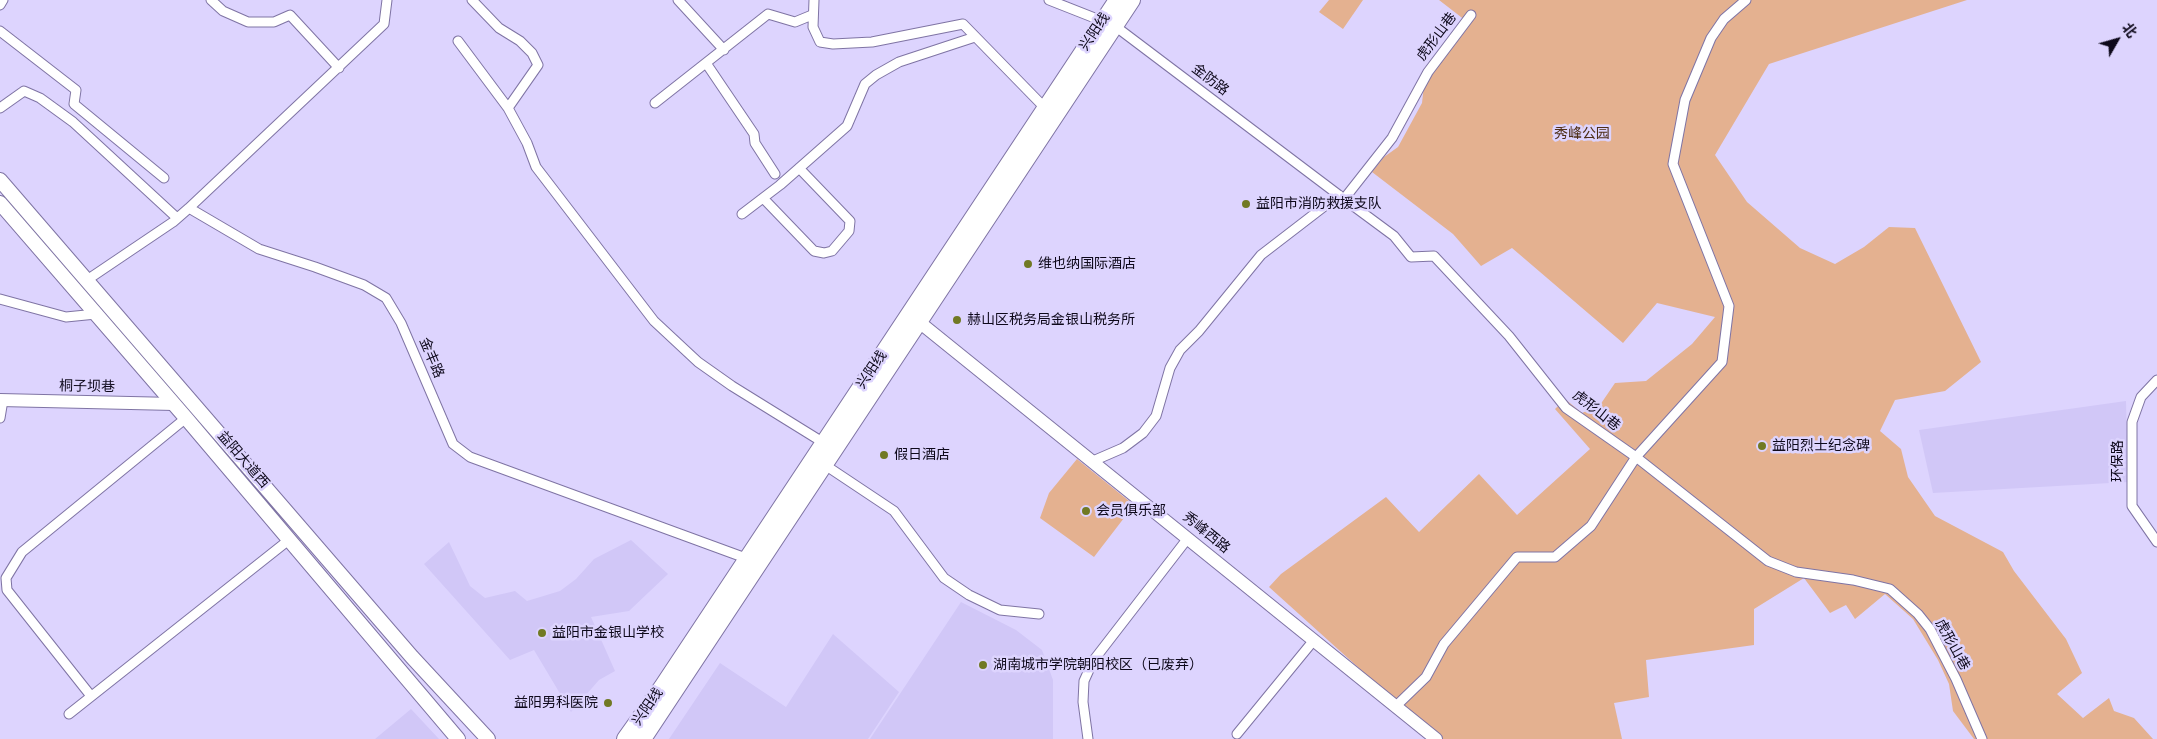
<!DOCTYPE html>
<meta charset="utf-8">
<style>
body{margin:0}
#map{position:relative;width:2157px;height:739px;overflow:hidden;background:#ddd4fe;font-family:Signika,"Noto Sans SC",sans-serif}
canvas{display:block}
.north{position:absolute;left:2092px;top:15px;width:50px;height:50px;-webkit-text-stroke:4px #ddd4fe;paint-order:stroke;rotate:52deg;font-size:14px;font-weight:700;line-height:20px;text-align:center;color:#0e091b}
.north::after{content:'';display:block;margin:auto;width:18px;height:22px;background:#0e091b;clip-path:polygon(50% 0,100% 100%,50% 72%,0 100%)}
</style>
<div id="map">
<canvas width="2157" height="739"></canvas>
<div class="north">北</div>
</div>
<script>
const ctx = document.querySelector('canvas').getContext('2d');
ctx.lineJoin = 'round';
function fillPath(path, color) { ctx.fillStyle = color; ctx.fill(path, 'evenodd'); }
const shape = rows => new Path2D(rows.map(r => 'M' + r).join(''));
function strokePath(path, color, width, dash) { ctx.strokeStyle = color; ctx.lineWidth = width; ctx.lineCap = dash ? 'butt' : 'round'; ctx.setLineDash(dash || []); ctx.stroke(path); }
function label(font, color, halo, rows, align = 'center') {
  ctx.font = font + ' Signika,"Noto Sans SC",sans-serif'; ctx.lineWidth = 5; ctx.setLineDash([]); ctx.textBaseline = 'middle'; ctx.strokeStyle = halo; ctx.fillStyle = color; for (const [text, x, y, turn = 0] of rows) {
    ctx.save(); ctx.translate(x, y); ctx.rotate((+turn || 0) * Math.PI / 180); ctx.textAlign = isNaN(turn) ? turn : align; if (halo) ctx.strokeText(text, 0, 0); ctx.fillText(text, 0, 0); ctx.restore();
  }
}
const built = shape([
 [2126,401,2128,482,1933,493,1919,430],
 [631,540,668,574,629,611,591,617,615,671,599,680,571,712,534,650,510,660,424,564,449,542,470,586,485,598,515,591,527,601,560,591,576,579,594,559],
 [961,602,1016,630,1042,650,1053,680,1053,739,870,739],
 [833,634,899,692,868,739,669,739,720,663,786,707],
 [411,709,439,739,375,739]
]);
const green = shape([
 [1329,0,1363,0,1343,29,1319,12],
 [1439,0,1967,0,1769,64,1715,155,1747,202,1800,248,1835,264,1864,247,1889,227,1915,228,1981,362,1945,391,1895,400,1880,431,1901,449,1908,477,1935,516,2003,552,2014,571,2066,639,2082,673,2057,694,2083,718,2109,698,2114,711,2134,718,2153,739,1974,739,1953,711,1949,684,1938,660,1913,619,1885,594,1855,619,1846,605,1830,613,1804,578,1754,609,1754,645,1646,660,1649,697,1614,703,1622,739,1441,739,1401,706,1269,587,1281,574,1386,497,1419,532,1479,474,1517,515,1590,449,1555,409,1565,399,1582,413,1600,405,1615,383,1646,381,1692,344,1715,317,1657,303,1623,343,1512,248,1481,266,1453,234,1372,172,1384,157,1398,147,1422,103,1424,85,1470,24],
 [1077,459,1134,505,1094,557,1040,518,1049,493]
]);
const street = shape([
 [211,0,223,11,248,22,274,22,290,15,339,68],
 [472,0,499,28,520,41,532,53,538,65,508,108,527,143,536,167,654,321,698,362,732,386,824,443],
 [678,0,724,50],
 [814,0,813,27,820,42,833,44,872,42,963,24,1045,108],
 [1049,0,1115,26,1344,199],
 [0,5,3,0],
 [1471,15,1428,72,1392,138,1344,199,1394,236,1411,257,1434,256,1509,336,1566,408,1636,457,1768,561,1796,572,1853,580,1890,589,1918,614,1930,629,1956,679,1982,739],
 [0,31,76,90,74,104,164,178],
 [458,41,508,108],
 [706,63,754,134,755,143,775,174],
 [655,103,768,14,795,22,812,15],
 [0,108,24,91,40,98,73,122,177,218],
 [763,198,814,251,824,253,832,251,849,231,850,221,799,168],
 [189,208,384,24,387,0],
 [742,214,780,185,847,126,865,84,876,75,899,62,975,37],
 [87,280,173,222,189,208,259,249,315,267,364,285,386,298,401,323,453,444,470,457,751,560],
 [0,299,66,317,96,314],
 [2157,380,2141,397,2132,422,2132,506,2157,542],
 [0,418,3,400],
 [1093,461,1123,448,1143,433,1156,416,1170,368,1180,350,1199,331,1261,255,1339,195],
 [825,465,894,511,944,578,969,595,1000,610,1039,614],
 [91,696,7,590,6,578,22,552,186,418],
 [1396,706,1426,677,1444,644,1517,557,1555,557,1591,526,1636,457,1722,362,1729,306,1673,164,1685,100,1711,38,1724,19,1746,0],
 [69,714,290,539],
 [1237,734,1314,640],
 [1088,739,1083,702,1084,681,1093,661,1188,538]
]);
const secondary = shape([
 [913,317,1436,739],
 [0,400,174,404]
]);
const primary = shape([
 [0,180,412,657,488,739],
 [0,203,186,418,458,739]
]);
const highway = shape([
 [625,739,662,687,1117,0],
 [643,739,1132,0]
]);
const markers = [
 [1246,204,5,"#717924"],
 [1028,264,5,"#717924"],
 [957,320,5,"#717924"],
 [1762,446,5,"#717924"],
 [884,455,5,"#717924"],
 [1086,511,5,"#717924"],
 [542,633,5,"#717924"],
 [983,665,5,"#717924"],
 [608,703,5,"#717924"]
];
const streetNames = [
 ["兴阳线",1095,32,-56],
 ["虎形山巷",1437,37,-53],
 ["金防路",1210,80,37],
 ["金丰路",431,358,67],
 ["兴阳线",872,370,-56],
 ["桐子坝巷",87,387,1],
 ["虎形山巷",1596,411,38],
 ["益阳大道西",243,460,49],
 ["环保路",2118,461,-90],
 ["秀峰西路",1206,533,39],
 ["虎形山巷",1952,645,61],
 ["兴阳线",648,707,-55]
];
const parkNames = [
 ["秀峰公园",1582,134]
];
const poiNames = [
 ["益阳市消防救援支队",1256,204],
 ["维也纳国际酒店",1038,264],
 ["赫山区税务局金银山税务所",967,320],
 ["益阳烈士纪念碑",1772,446],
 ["假日酒店",894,455],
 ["会员俱乐部",1096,511],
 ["益阳市金银山学校",552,633],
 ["湖南城市学院朝阳校区（已废弃）",993,665],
 ["益阳男科医院",598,703,"right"]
];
fillPath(built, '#d1c7f7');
fillPath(green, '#e4b190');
strokePath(street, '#7f74a4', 11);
strokePath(secondary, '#7f74a4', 14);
strokePath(primary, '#7f74a4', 16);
strokePath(highway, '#7f74a4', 18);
strokePath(street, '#fff', 9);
strokePath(secondary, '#fff', 12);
strokePath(primary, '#fff', 14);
strokePath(highway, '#fff', 16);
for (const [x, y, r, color] of markers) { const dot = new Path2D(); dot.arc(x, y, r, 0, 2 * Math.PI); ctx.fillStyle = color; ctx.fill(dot); strokePath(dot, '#ddd4fe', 2); }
label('14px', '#0e091b', '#ddd4fe', streetNames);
label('14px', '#4e2e17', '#ddd4fe', parkNames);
label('14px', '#0e091b', '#ddd4fe', poiNames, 'left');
</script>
